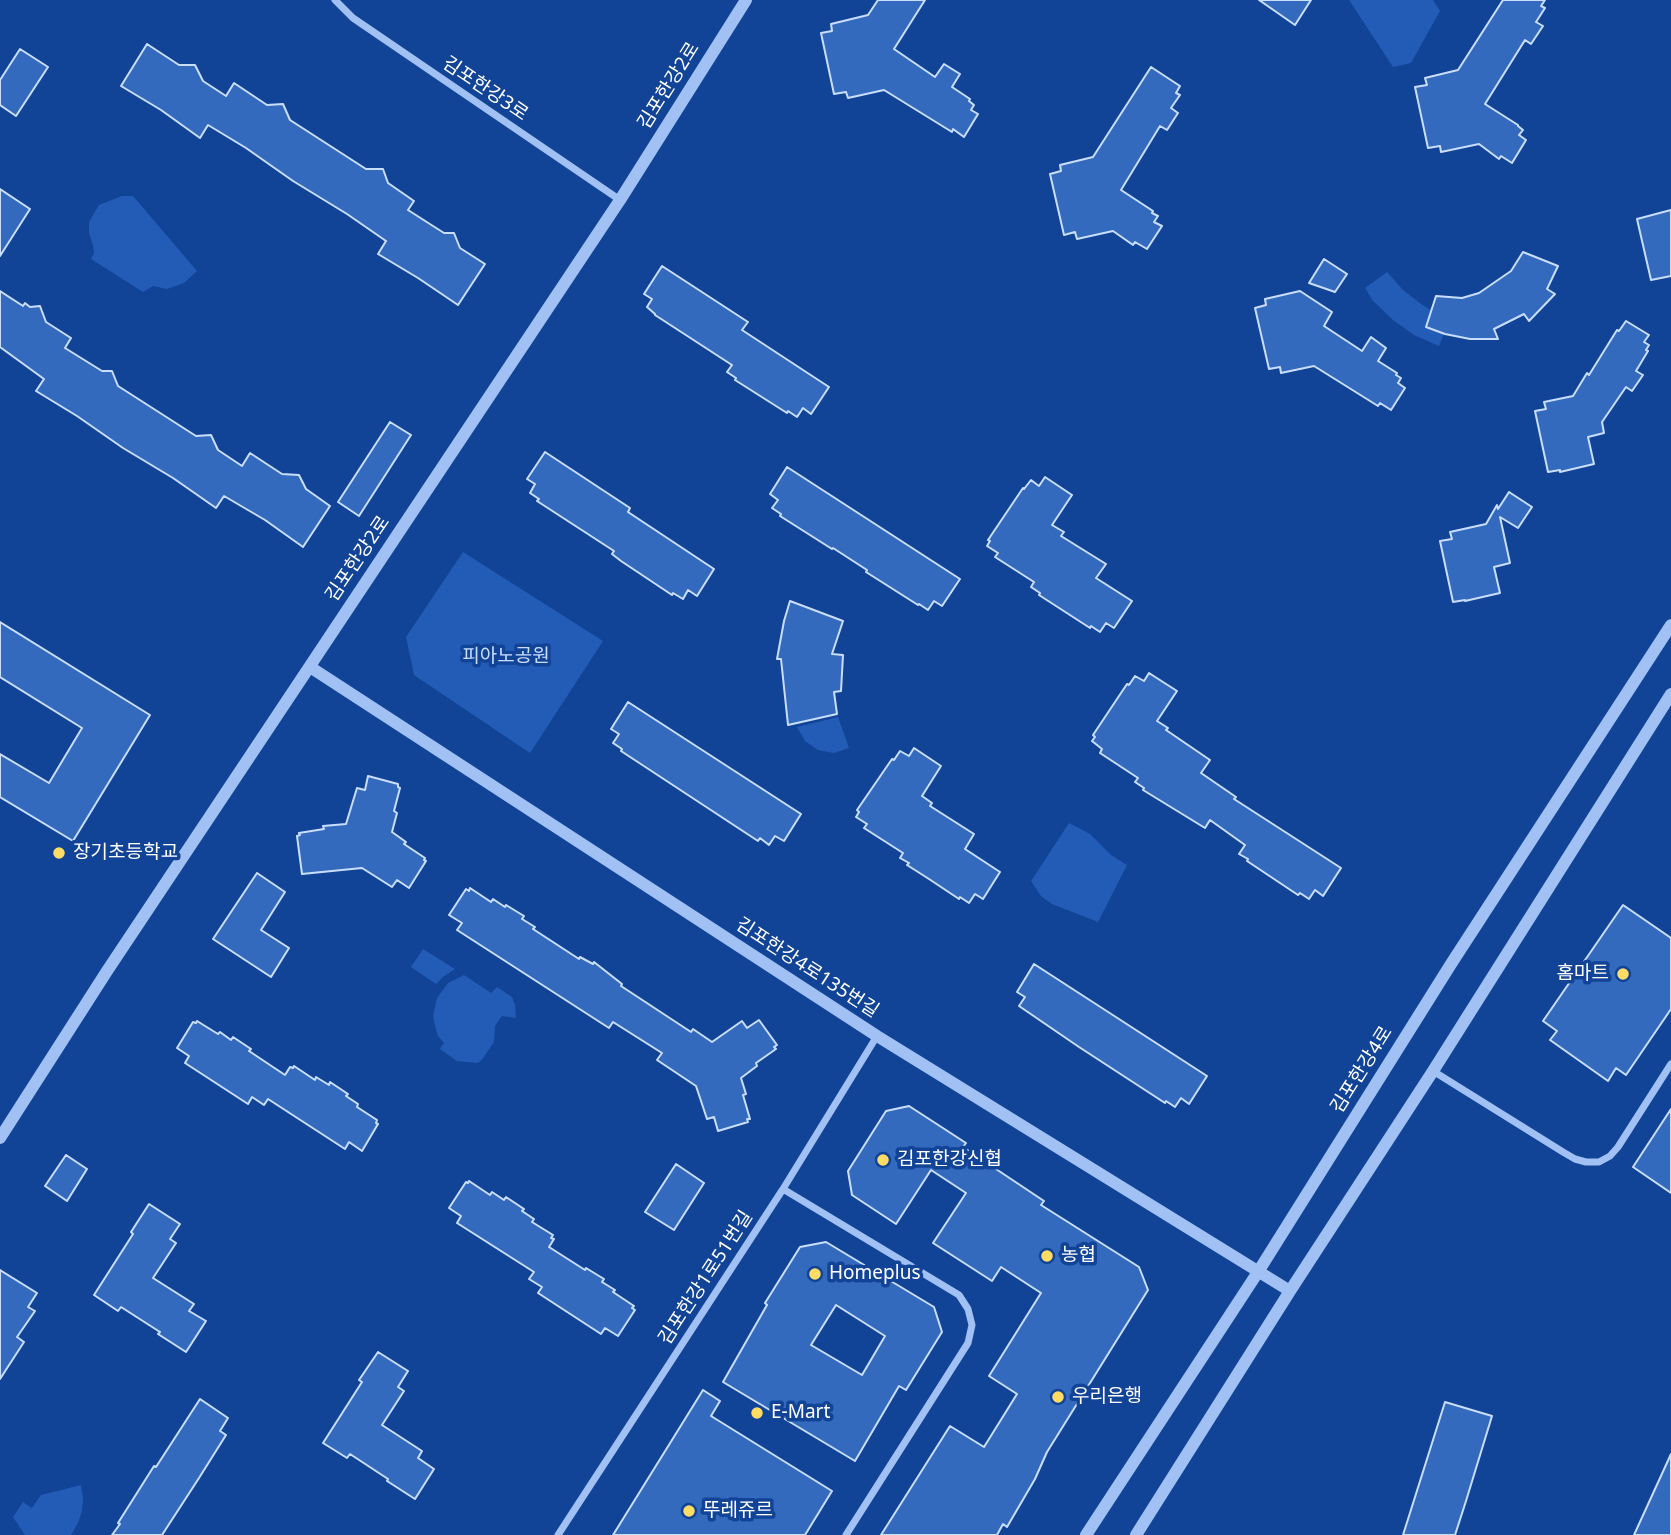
<!DOCTYPE html>
<meta charset="utf-8">
<style>
body{margin:0}
canvas{display:block;background:#114397}
</style>
<canvas width="1671" height="1535"></canvas>
<script>
const ctx = document.querySelector('canvas').getContext('2d');
ctx.lineJoin = 'round';
function fillPath(path, color) { ctx.fillStyle = color; ctx.fill(path, 'evenodd'); }
const shape = rows => new Path2D(rows.map(r => 'M' + r).join(''));
function strokePath(path, color, width, dash) { ctx.strokeStyle = color; ctx.lineWidth = width; ctx.lineCap = dash ? 'butt' : 'round'; ctx.setLineDash(dash || []); ctx.stroke(path); }
function label(font, color, halo, rows, align = 'center') {
  ctx.font = font + ' "Noto Sans","Noto Sans KR",sans-serif'; ctx.lineWidth = 7; ctx.setLineDash([]); ctx.textBaseline = 'middle'; ctx.strokeStyle = halo; ctx.fillStyle = color; for (const [text, x, y, turn = 0] of rows) {
    ctx.save(); ctx.translate(x, y); ctx.rotate((+turn || 0) * Math.PI / 180); ctx.textAlign = isNaN(turn) ? turn : align; if (halo) ctx.strokeText(text, 0, 0); ctx.fillText(text, 0, 0); ctx.restore();
  }
}
const green = shape([
 [1349,0,1433,0,1440,11,1411,63,1393,67],
 [122,196,133,196,197,271,184,283,167,289,153,286,143,292,91,259,94,253,93,246,89,233,89,222,99,205],
 [1387,272,1403,290,1421,304,1431,310,1444,334,1439,346,1414,335,1393,320,1373,301,1365,288],
 [463,552,603,641,530,753,414,675,406,637],
 [838,717,849,748,834,753,818,750,805,741,797,727],
 [1069,823,1090,834,1111,855,1127,865,1098,922,1052,904,1041,896,1031,881],
 [423,949,455,969,443,977,436,984,411,967],
 [464,975,491,993,497,987,512,997,515,1005,516,1018,502,1016,495,1026,494,1042,481,1061,477,1063,457,1061,440,1049,444,1043,438,1036,435,1026,433,1016,437,998,448,983],
 [81,1485,83,1498,82,1511,78,1523,71,1535,25,1535,13,1517,23,1502,32,1508,41,1495]
]);
const building = shape([
 [878,0,925,0,894,49,935,77,944,64,960,74,952,87,970,99,969,101,974,105,971,110,978,114,964,137,953,129,952,132,884,90,848,98,846,92,834,94,821,33,832,31,831,24,868,15,878,0],
 [1259,0,1311,0,1295,25,1259,0],
 [1503,0,1545,0,1541,6,1545,8,1536,22,1543,26,1531,44,1525,40,1485,104,1518,125,1518,126,1523,130,1519,135,1526,140,1512,163,1501,156,1499,159,1479,144,1441,152,1440,146,1428,148,1415,87,1427,85,1425,78,1458,70,1503,0],
 [147,44,179,65,195,65,203,81,226,96,234,83,267,105,283,104,290,120,366,169,383,169,388,183,414,201,408,210,444,233,454,233,460,248,485,264,458,305,418,278,378,254,386,241,347,214,293,181,246,148,208,125,200,138,161,110,121,86,147,44],
 [20,49,48,67,16,116,0,105,0,80,20,49],
 [1151,67,1180,86,1176,93,1180,95,1171,108,1178,113,1167,130,1160,126,1121,190,1153,211,1152,213,1158,216,1154,222,1162,226,1147,249,1135,242,1133,245,1113,231,1077,239,1075,232,1064,235,1050,174,1061,171,1060,165,1093,157,1151,67],
 [0,189,30,209,0,256,0,189],
 [1671,210,1671,276,1651,280,1637,219,1671,210],
 [1523,252,1558,266,1547,289,1555,294,1529,321,1524,314,1494,329,1498,339,1470,339,1445,334,1426,327,1436,296,1462,298,1479,293,1511,271,1523,252],
 [1324,259,1347,274,1335,292,1309,283,1324,259],
 [662,266,748,322,742,330,829,387,811,414,803,408,797,417,788,411,787,413,735,380,736,378,727,372,732,365,655,315,655,314,647,307,652,299,644,294,662,266],
 [0,291,23,306,25,303,30,307,40,306,46,322,71,338,65,348,102,371,112,371,118,386,196,436,211,435,218,450,242,466,250,453,282,474,299,475,306,489,330,506,303,547,265,520,224,496,216,508,173,478,123,448,77,416,36,391,44,379,0,347,0,291],
 [1300,291,1332,312,1324,326,1362,351,1371,337,1386,348,1378,361,1397,373,1396,375,1401,378,1398,383,1405,388,1391,410,1380,403,1378,406,1314,366,1281,373,1280,367,1269,369,1255,308,1266,305,1265,299,1300,291],
 [1626,321,1649,335,1644,342,1649,345,1646,350,1648,351,1636,371,1643,375,1632,391,1626,387,1602,422,1604,433,1588,437,1594,464,1560,472,1560,470,1548,472,1535,411,1546,409,1544,402,1573,396,1587,373,1589,375,1617,330,1619,331,1626,321],
 [390,422,411,435,359,516,338,502,390,422],
 [545,452,630,508,628,512,714,569,697,596,688,590,683,599,673,593,672,595,621,561,612,554,614,551,537,501,539,499,530,493,535,484,527,479,545,452],
 [787,467,960,579,942,606,934,601,928,610,919,604,918,605,866,572,867,570,833,548,832,549,780,516,781,514,772,508,778,500,770,494,787,467],
 [1045,477,1072,495,1052,525,1064,532,1061,536,1106,564,1096,578,1132,601,1114,628,1106,623,1100,632,1091,626,1090,628,1039,595,1040,593,1031,587,1034,582,995,557,998,553,987,546,990,541,988,540,1023,488,1024,489,1031,480,1039,486,1045,477],
 [1509,492,1532,507,1518,528,1500,517,1510,563,1494,567,1500,593,1465,601,1465,600,1453,602,1440,541,1452,539,1450,532,1486,524,1497,505,1498,509,1509,492],
 [790,601,843,621,832,654,843,655,841,691,834,692,837,714,788,725,781,659,777,659,784,621,790,601],
 [0,622,150,715,73,841,0,797,0,754,49,783,82,728,0,677,0,622],
 [1149,673,1177,691,1157,721,1168,728,1166,730,1210,760,1201,773,1236,797,1234,799,1341,868,1323,896,1315,890,1309,899,1300,893,1298,895,1247,861,1248,859,1239,854,1245,845,1210,820,1205,828,1143,790,1144,788,1135,782,1138,778,1100,753,1102,749,1092,741,1095,737,1093,735,1127,684,1129,685,1135,676,1144,681,1149,673],
 [628,702,801,814,784,841,775,836,769,845,760,838,758,841,621,751,622,749,613,743,619,734,611,729,628,702],
 [914,748,941,766,922,796,932,803,930,806,974,834,965,849,1000,872,983,899,975,894,969,903,960,897,959,899,929,879,907,865,909,863,900,858,903,853,864,828,867,824,856,817,859,812,857,810,892,759,894,760,900,751,909,756,914,748],
 [368,776,398,784,398,787,400,788,394,811,397,813,392,832,406,842,404,844,425,858,424,860,426,861,409,888,397,880,392,887,362,868,302,874,297,836,300,835,299,833,324,829,323,826,346,824,357,788,365,790,368,776],
 [257,873,285,892,261,930,289,948,271,977,213,939,257,873],
 [470,888,491,902,493,899,505,907,506,905,524,916,522,919,535,927,533,929,579,959,580,957,593,964,594,962,622,984,621,986,691,1032,693,1029,712,1042,742,1021,747,1028,759,1020,777,1045,774,1047,776,1049,756,1063,757,1066,741,1078,746,1094,743,1095,750,1119,747,1119,748,1122,718,1131,714,1117,707,1119,696,1086,657,1060,662,1053,613,1022,609,1028,457,930,462,923,449,915,466,889,469,891,470,888],
 [1623,905,1671,938,1671,1009,1626,1075,1616,1068,1608,1081,1550,1040,1557,1031,1543,1021,1623,905],
 [1034,964,1207,1076,1189,1104,1181,1098,1175,1107,1166,1101,1165,1103,1079,1047,1019,1006,1025,997,1017,992,1034,964],
 [197,1021,218,1034,220,1032,231,1040,233,1037,251,1049,249,1051,285,1075,290,1067,293,1068,294,1066,315,1080,316,1077,329,1085,330,1082,348,1094,346,1096,358,1104,357,1107,377,1120,376,1123,378,1124,362,1151,349,1142,345,1149,268,1099,264,1105,252,1097,248,1104,185,1063,189,1056,177,1048,193,1022,196,1023,197,1021],
 [909,1106,966,1143,963,1147,1044,1201,1041,1205,1139,1267,1148,1290,1047,1452,1035,1479,1007,1527,1003,1524,997,1535,881,1535,950,1426,984,1447,1017,1394,989,1376,1041,1293,1001,1267,992,1281,933,1243,966,1193,931,1170,896,1224,852,1195,848,1171,886,1111,909,1106],
 [1671,1109,1671,1193,1633,1167,1671,1109],
 [66,1155,87,1169,67,1201,45,1186,66,1155],
 [676,1164,704,1183,674,1230,645,1212,676,1164],
 [469,1181,490,1195,492,1192,504,1200,506,1197,524,1209,522,1211,534,1219,532,1222,553,1235,551,1238,554,1239,549,1247,585,1270,586,1268,604,1279,602,1282,615,1290,613,1292,634,1306,632,1308,635,1310,618,1336,605,1328,601,1334,538,1293,542,1287,529,1279,534,1272,457,1223,461,1216,449,1208,466,1182,468,1183,469,1181],
 [149,1204,180,1224,170,1239,176,1243,153,1278,194,1304,189,1311,206,1321,186,1352,158,1334,160,1332,121,1307,118,1311,94,1295,133,1234,131,1232,149,1204],
 [826,1242,934,1307,942,1332,906,1390,899,1386,855,1461,723,1382,767,1305,765,1303,800,1247,826,1242],
 [836,1305,885,1336,862,1375,811,1345,836,1305],
 [0,1270,37,1293,28,1307,35,1311,17,1337,24,1342,0,1379,0,1270],
 [378,1352,408,1371,398,1387,404,1391,382,1425,422,1451,418,1458,434,1469,415,1499,387,1481,388,1479,350,1454,347,1458,323,1443,362,1382,359,1380,378,1352],
 [703,1390,720,1401,711,1416,832,1491,805,1535,613,1535,703,1390],
 [200,1399,228,1418,220,1431,226,1435,199,1478,162,1535,112,1535,120,1524,118,1523,154,1466,156,1467,200,1399],
 [1445,1402,1492,1416,1466,1501,1455,1535,1403,1535,1445,1402],
 [1671,1454,1671,1535,1634,1535,1671,1454]
]);
const minor = shape([
 [335,0,353,18,620,200],
 [1433,1071,1563,1152,1575,1159,1586,1162,1599,1162,1610,1156,1618,1147,1671,1064],
 [783,1189,959,1295,968,1309,972,1325,968,1343,846,1535],
 [558,1535,783,1189,877,1036]
]);
const tertiary = shape([
 [310,667,877,1036,1290,1291],
 [0,1138,107,971,620,200,746,0],
 [1086,1535,1258,1272,1451,964,1671,625],
 [1136,1535,1290,1291,1433,1071,1671,694]
]);
const markers = [
 [59,853,7,"#ffdc64"],
 [1623,974,7,"#ffdc64"],
 [883,1160,7,"#ffdc64"],
 [1047,1256,7,"#ffdc64"],
 [815,1274,7,"#ffdc64"],
 [1058,1397,7,"#ffdc64"],
 [757,1413,7,"#ffdc64"],
 [689,1511,7,"#ffdc64"]
];
const streetNames = [
 ["김포한강2로",669,86,-58],
 ["김포한강3로",485,89,34],
 ["김포한강2로",358,559,-56],
 ["김포한강4로135번길",807,968,33],
 ["김포한강4로",1362,1070,-58],
 ["김포한강1로51번길",706,1278,-57]
];
const parkNames = [
 ["피아노공원",506,657]
];
const poiNames = [
 ["장기초등학교",73,853],
 ["홈마트",1609,974,"right"],
 ["김포한강신협",897,1160],
 ["농협",1061,1256],
 ["Homeplus",829,1274],
 ["우리은행",1072,1397],
 ["E-Mart",771,1413],
 ["뚜레쥬르",703,1511]
];
fillPath(green, '#235cb6');
fillPath(building, '#346abd');
strokePath(building, '#c9defe', 2);
strokePath(minor, '#a1c1f4', 7);
strokePath(tertiary, '#a1c1f4', 12);
for (const [x, y, r, color] of markers) { const dot = new Path2D(); dot.arc(x, y, r, 0, 2 * Math.PI); ctx.fillStyle = color; ctx.fill(dot); strokePath(dot, '#114397', 2.5); }
label('19px', '#fff', '#114397', streetNames);
label('19px', '#c9defe', '#114397', parkNames);
label('19px', '#fff', '#114397', poiNames, 'left');
</script>
